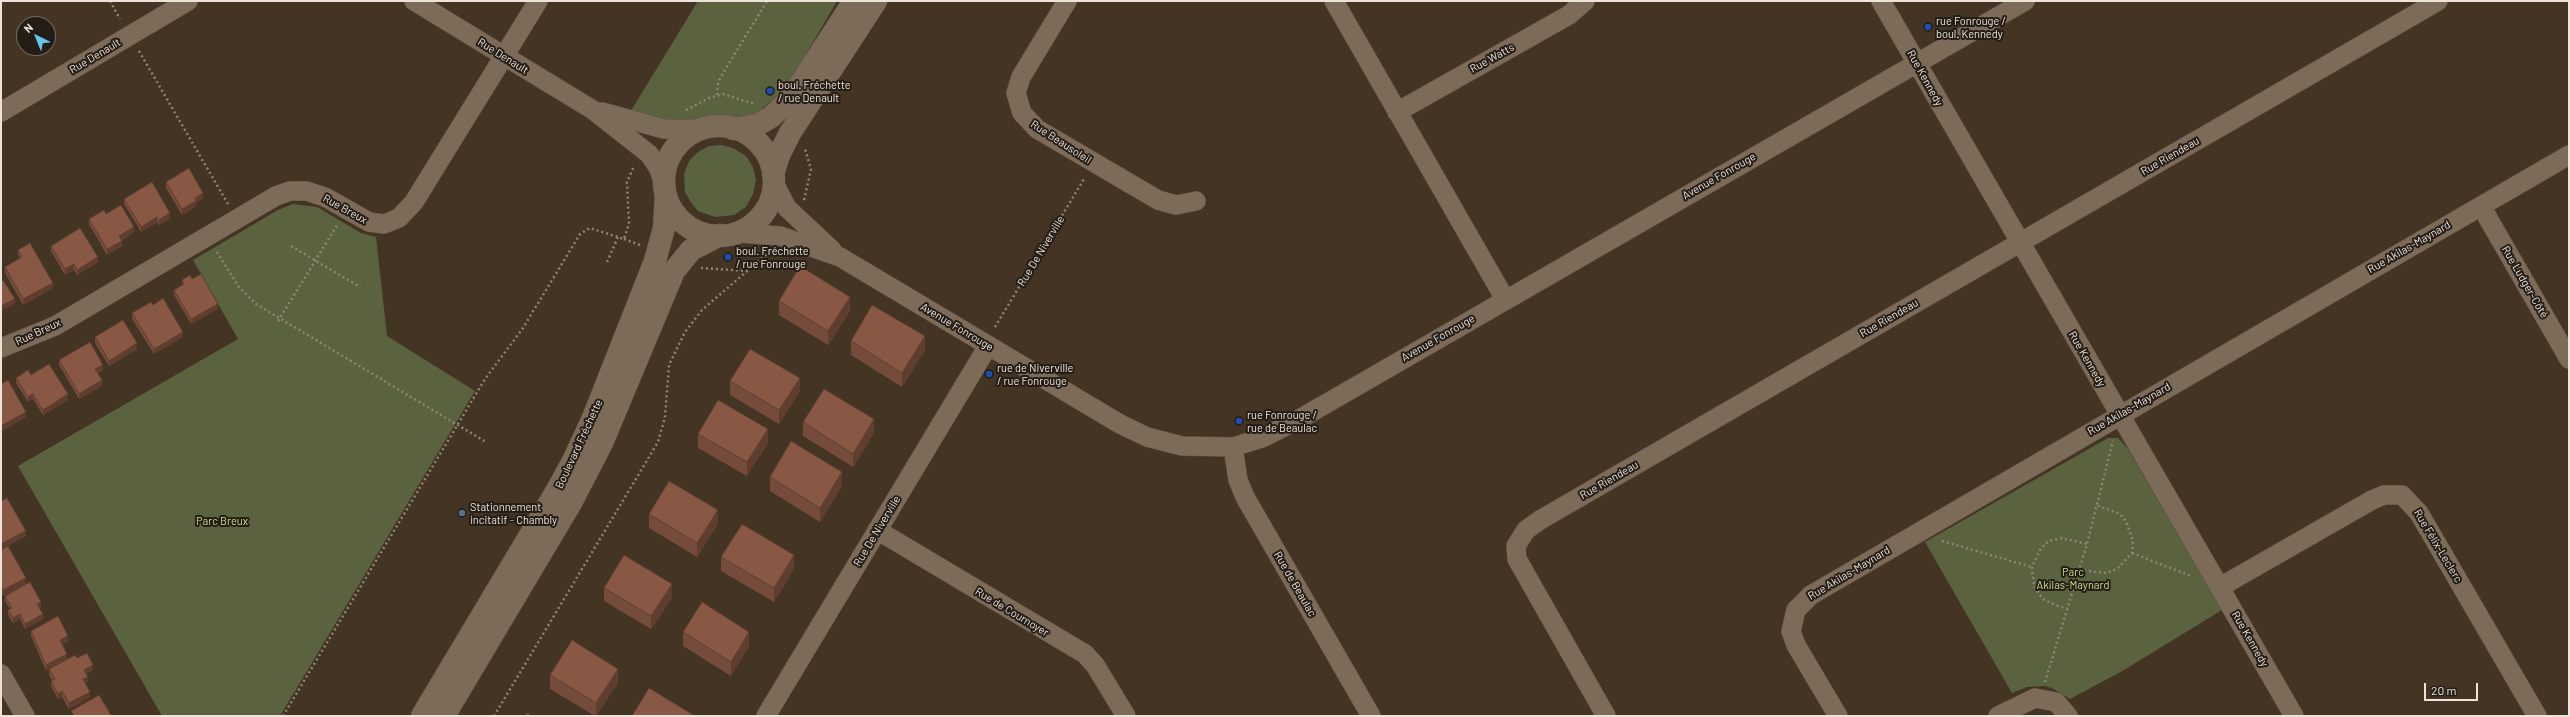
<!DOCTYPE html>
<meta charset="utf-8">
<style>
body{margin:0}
#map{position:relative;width:2570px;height:717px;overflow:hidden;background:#433424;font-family:Barlow,sans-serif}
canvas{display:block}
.frame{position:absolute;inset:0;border:2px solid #ede3d9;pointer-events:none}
.north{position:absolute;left:16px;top:16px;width:40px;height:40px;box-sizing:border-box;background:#241d16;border:1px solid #746c64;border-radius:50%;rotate:317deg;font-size:11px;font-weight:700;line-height:16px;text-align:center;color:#ede3d9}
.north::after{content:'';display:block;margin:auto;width:14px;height:18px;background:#64c5ee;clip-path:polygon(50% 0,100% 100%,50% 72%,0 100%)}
.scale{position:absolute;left:2424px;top:683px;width:54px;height:18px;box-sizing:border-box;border:2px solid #ede3d9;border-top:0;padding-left:5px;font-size:12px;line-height:14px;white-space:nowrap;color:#ede3d9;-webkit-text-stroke:3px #241d16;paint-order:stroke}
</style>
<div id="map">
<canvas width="2570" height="717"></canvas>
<div class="frame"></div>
<div class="north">N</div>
<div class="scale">20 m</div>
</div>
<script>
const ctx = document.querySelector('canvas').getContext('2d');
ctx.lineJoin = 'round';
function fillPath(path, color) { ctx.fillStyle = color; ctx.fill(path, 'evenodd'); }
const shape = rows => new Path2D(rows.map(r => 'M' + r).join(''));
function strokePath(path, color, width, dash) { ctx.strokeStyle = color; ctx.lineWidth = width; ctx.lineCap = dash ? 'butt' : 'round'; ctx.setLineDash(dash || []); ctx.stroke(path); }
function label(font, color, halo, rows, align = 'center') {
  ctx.font = font + ' Barlow,sans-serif'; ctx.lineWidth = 4; ctx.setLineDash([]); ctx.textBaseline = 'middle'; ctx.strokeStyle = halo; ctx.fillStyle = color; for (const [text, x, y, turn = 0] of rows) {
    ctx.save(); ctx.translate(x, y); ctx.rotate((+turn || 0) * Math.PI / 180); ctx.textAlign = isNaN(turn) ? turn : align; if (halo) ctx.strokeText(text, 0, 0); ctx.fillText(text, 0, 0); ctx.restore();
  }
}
const green = shape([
 [698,1,837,1,786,89,748,120,724,115,678,121,629,114],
 [722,145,733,148,746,156,753,167,756,180,753,194,746,207,734,215,715,217,698,211,690,201,685,192,684,174,689,161,698,152,709,146],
 [293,204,317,207,361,233,376,237,387,336,475,391,280,716,162,716,18,466,238,339,193,260,278,210],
 [2108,438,2118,438,2128,449,2222,610,2124,670,2070,699,2052,688,2044,686,2027,687,2012,693,1925,542]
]);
const path = shape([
 [110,1,120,19],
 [139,51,228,204],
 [717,95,718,83,722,75,767,1],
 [686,110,709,98,723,94,754,104],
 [804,200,811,169,805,149],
 [624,239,640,245],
 [291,246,360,287],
 [217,252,239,287,256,304,486,442],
 [607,262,618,237],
 [701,268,748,271],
 [278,321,338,224],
 [995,327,1084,179],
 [1942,541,2032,567],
 [2132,553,2191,576],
 [2079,570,2106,573,2117,569,2132,553,2133,541,2126,521,2120,514,2096,505],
 [2068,609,2055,605,2043,599,2034,586,2032,567,2041,548,2049,541,2062,538,2087,544],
 [2045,682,2087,544,2113,441],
 [283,716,485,379,523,328,580,234,590,228,624,239,629,224,627,182,634,166],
 [494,716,658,442,665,417,669,365,685,332,702,310,767,254]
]);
const minor = shape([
 [414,1,593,110,649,154,658,167,665,186],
 [1067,1,1021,77,1016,93,1022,113,1037,129,1158,200,1176,205,1196,201],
 [1334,1,1505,299],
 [1881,1,2294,716],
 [1,112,188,1],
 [602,112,664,129,703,129],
 [1397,112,1569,15,1585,1],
 [773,181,787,208,832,250],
 [2481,206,2569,359],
 [739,233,780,236,840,257,1120,424,1147,437,1182,446,1233,447,1262,438,1296,421,2025,1],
 [1,348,55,326,276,196,290,191,306,191,325,197,369,222,384,224,399,218,414,202,538,1],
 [1233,447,1238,480,1245,497,1371,716],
 [877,530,1085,654,1095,665,1126,716],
 [2220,587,2372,500,2384,495,2402,495,2419,513,2537,716],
 [1,674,25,716],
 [766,716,988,346],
 [1606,716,1517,559,1516,546,1526,530,1540,520,2438,1],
 [1838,716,1796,645,1791,631,1796,610,1811,595,2569,155],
 [1998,716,2035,698,2056,702,2068,716]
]);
const secondary = shape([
 '664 181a55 55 0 1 1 110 0a55 55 0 1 1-110 0Z',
 [733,129,757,125,771,117,785,104,799,86,854,1],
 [773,174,779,155,790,133,876,1],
 [422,716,556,492,573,461,593,418,655,261,664,228,666,195],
 [444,716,572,501,602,443,674,271,691,250,720,235]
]);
const wall = shape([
 [166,182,203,198,196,203,196,206,182,215,166,188],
 [124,199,170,219,159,225,157,222,141,232,124,204],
 [106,214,134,232,122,240,122,246,107,255,89,224,89,219],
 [51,246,98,262,77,275,74,270,65,275,51,251],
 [18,250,53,288,23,305,5,273,5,267,20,258,18,255],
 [182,280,218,309,191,324,174,295,174,290,182,285],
 [779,301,850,311,828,345,779,315],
 [153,305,183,337,154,354,132,319,132,313],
 [95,337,137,349,109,366,95,343],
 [851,341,925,350,902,387,851,355],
 [59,360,103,370,98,373,102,386,79,399,59,365],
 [31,375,68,400,43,415,33,399,28,402,16,383,16,378],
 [730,381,800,391,779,424,730,395],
 [803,422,874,433,853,467,803,436],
 [698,434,768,443,747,476,698,448],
 [770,477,842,486,820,522,770,491],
 [649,514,718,524,697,557,649,528],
 [1,550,26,584,3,596,1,592],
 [721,557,794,569,774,602,721,571],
 [604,588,672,598,651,629,604,601],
 [5,596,41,607,39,608,43,619,25,629,20,619,13,623,8,615,8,610,10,609,5,601],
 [31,631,68,641,62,644,67,659,77,658,93,670,86,674,88,682,85,684,90,697,69,709,62,697,58,699,51,686,51,681,52,680,49,675,49,669,58,664,46,671,31,636],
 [683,632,749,646,731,676,683,646],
 [550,675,618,683,596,716,595,716,550,689]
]);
const shadedWall = shape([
 [203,193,203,198,196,203,196,206,182,215,182,209,195,198],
 [170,213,170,219,159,225,159,220],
 [157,217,157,222,141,232,141,227],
 [134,227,134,232,119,241,119,236],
 [122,241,122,246,107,255,107,249],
 [98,257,98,262,77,275,77,270],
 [74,264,74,270,65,275,65,269],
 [53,283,53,288,23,305,23,299],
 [850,297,850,311,828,345,828,331],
 [15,299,15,304,1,311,1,306],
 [218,304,218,309,191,324,191,319],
 [183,332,183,337,154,354,154,349],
 [925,336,925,350,902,387,902,373],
 [137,343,137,349,109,366,109,361],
 [103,365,103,370,95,374,95,369],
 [800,378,800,391,779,424,779,410],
 [102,380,102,386,79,399,79,394],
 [33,394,33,399,28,402,28,397],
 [68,394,68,400,43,415,43,410],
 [26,412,26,417,1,432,1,426],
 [874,419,874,433,853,467,853,454],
 [768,429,768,443,747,476,747,462],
 [842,472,842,486,820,522,820,508],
 [718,510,718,524,697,557,697,543],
 [26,531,26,536,1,550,1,544],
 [794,555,794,569,774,602,774,588],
 [26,578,26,584,3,596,3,590],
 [672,584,672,598,651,629,651,616],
 [41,602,41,607,37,609,37,604],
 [20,614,20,619,13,623,13,618],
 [43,614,43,619,25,629,25,624],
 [749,632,749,646,731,676,731,662],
 [68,636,68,641,60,646,60,640],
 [67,654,67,659,46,671,46,665],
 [93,665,93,670,84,675,84,670],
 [618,669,618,683,596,716,596,703],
 [88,677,88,682,83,685,83,679],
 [62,691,62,697,58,699,58,694],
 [90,692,90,697,69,709,69,703]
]);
const building = shape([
 [189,168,203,193,195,198,196,201,182,209,166,182,189,168],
 [152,182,170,213,159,220,157,217,141,227,124,199,152,182],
 [121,205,134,227,119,236,122,241,107,249,89,219,104,210,106,214,121,205],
 [80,228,98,257,77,270,74,264,65,269,51,246,80,228],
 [30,243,53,283,23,299,5,267,22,257,18,250,30,243],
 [800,266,850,297,828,331,779,301,800,266],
 [201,274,218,304,191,319,174,290,184,284,182,280,190,275,192,279,201,274],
 [3,280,15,299,1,306,1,282,3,280],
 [163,298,183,332,154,349,132,313,151,302,153,305,163,298],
 [872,305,925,336,902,373,851,341,872,305],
 [123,320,137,343,109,361,95,337,123,320],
 [90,342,103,365,95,369,102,380,79,394,59,360,90,342],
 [750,349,800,378,779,410,730,381,750,349],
 [49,364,68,394,43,410,33,394,28,397,16,378,28,370,31,375,49,364],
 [8,380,26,412,1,426,1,384,8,380],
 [824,389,874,419,853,454,803,422,824,389],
 [718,400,768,429,747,462,698,434,718,400],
 [791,441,842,472,820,508,770,477,791,441],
 [669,481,718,510,697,543,649,514,669,481],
 [7,498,26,531,1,544,1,501,7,498],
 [742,524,794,555,774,588,721,557,742,524],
 [8,546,26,578,3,590,1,587,1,550,8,546],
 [624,555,672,584,651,616,604,588,624,555],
 [30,582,41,602,37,604,43,614,25,624,20,614,13,618,8,610,12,608,5,596,30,582],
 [702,602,749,632,731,662,683,632,702,602],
 [58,616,68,636,60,640,67,654,46,665,31,631,58,616],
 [572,640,618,669,596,703,550,675,572,640],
 [87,653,93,665,84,670,88,677,83,679,90,692,69,703,62,691,58,694,51,681,55,679,49,669,75,655,77,658,87,653],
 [649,688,695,716,632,716,649,688],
 [99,695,111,715,109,716,74,716,71,711,99,695],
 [527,713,532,716,525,716,527,713]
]);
const markers = [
 [1928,27,4,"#1a4fb4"],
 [770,91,4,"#1a4fb4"],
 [728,257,4,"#1a4fb4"],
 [989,374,4,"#1a4fb4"],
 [1239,421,4,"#1a4fb4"],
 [462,513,4,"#5c6f8a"]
];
const poiNames = [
 ["rue Fonrouge /",1936,21],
 ["boul. Kennedy",1936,34],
 ["boul. Fréchette",778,85],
 ["/ rue Denault",778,98],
 ["boul. Fréchette",736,251],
 ["/ rue Fonrouge",736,264],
 ["rue de Niverville",997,368],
 ["/ rue Fonrouge",997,381],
 ["rue Fonrouge /",1247,415],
 ["rue de Beaulac",1247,428],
 ["Stationnement",470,507],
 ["incitatif - Chambly",470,520]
];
const streetNames = [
 ["Rue Denault",95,56,-31],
 ["Rue Denault",503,56,32],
 ["Rue Watts",1492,58,-29],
 ["Rue Kennedy",1925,78,61],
 ["Rue Beausoleil",1061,142,33],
 ["Rue Riendeau",2170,156,-30],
 ["Avenue Fonrouge",1719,176,-30],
 ["Rue Breux",345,209,29],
 ["Rue Akilas-Maynard",2409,247,-30],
 ["Rue De Niverville",1041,251,-59],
 ["Rue Ludger-Côté",2525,282,60],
 ["Rue Riendeau",1889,318,-30],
 ["Avenue Fonrouge",957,327,31],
 ["Rue Breux",38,332,-25],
 ["Avenue Fonrouge",1438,338,-30],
 ["Rue Kennedy",2087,359,60],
 ["Rue Akilas-Maynard",2129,409,-30],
 ["Boulevard Fréchette",579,444,-65],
 ["Rue Riendeau",1609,480,-30],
 ["Rue De Niverville",877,531,-59],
 ["Rue Félix-Leclerc",2438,546,59],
 ["Rue Akilas-Maynard",1849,573,-31],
 ["Rue de Beaulac",1295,584,60],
 ["Rue de Cournoyer",1012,612,31],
 ["Rue Kennedy",2250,639,60]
];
const parkNames = [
 ["Parc Breux",222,521],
 ["Parc",2073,572],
 ["Akilas-Maynard",2073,585]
];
fillPath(green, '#5b6240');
strokePath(minor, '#605345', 20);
strokePath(secondary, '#605345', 23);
strokePath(path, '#908476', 2.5, [2, 3]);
strokePath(minor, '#7c6b59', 19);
strokePath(secondary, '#7c6b59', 22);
fillPath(wall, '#754c3b');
fillPath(shadedWall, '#5f3e30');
fillPath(building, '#885845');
strokePath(building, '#5f3e30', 1);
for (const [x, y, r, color] of markers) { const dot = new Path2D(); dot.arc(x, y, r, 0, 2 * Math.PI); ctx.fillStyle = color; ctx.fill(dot); strokePath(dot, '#241d16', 1.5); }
label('11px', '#ede3d9', '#241d16', poiNames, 'left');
label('11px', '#ede3d9', '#241d16', streetNames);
label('11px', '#cedd91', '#241d16', parkNames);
</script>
